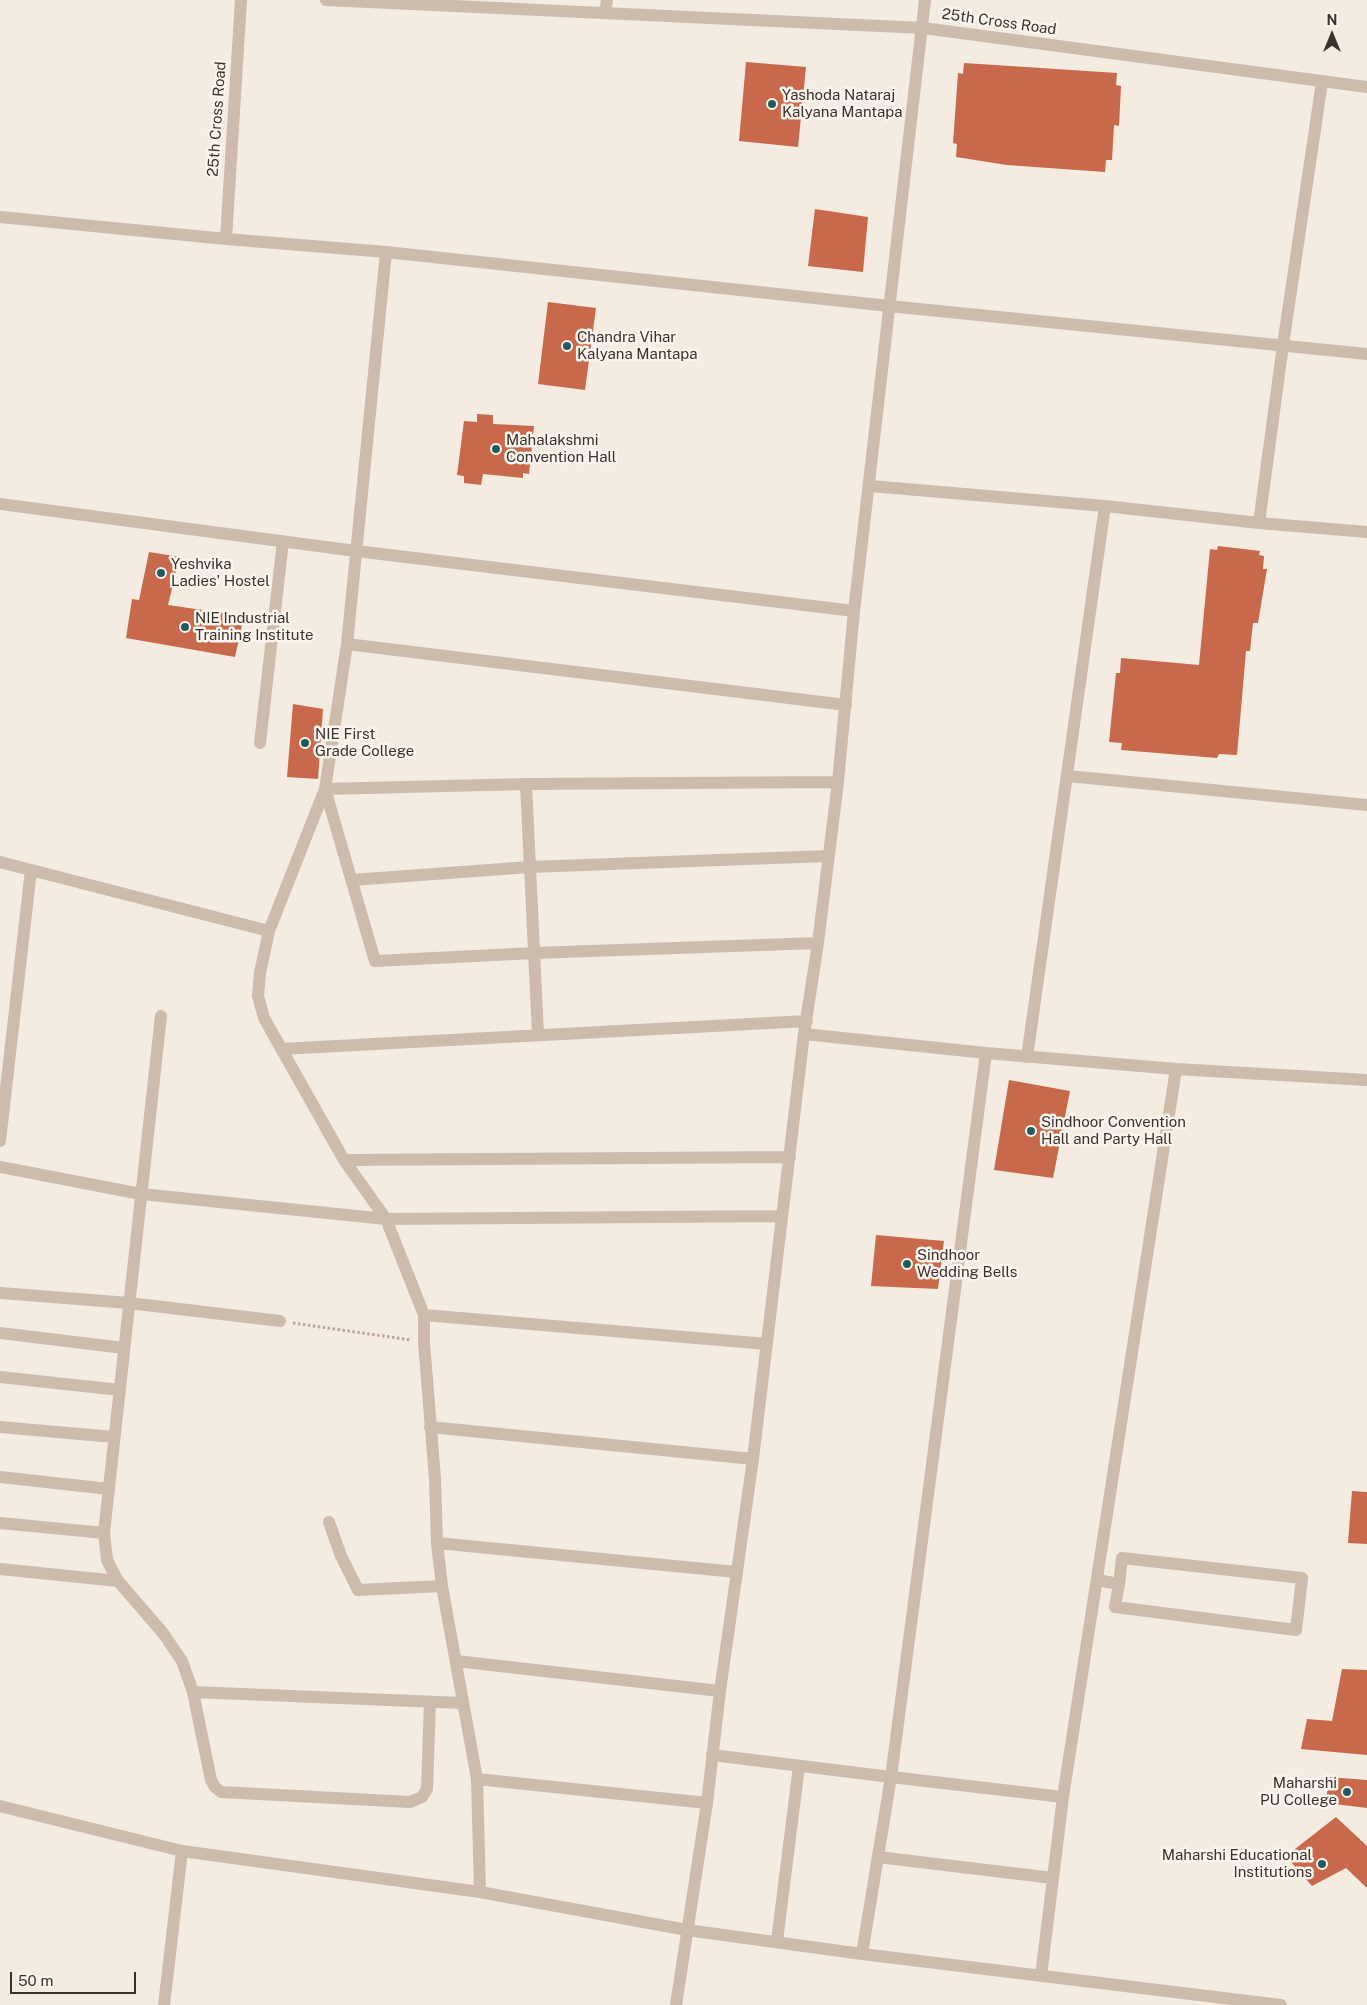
<!DOCTYPE html>
<style>
body{margin:0}
#map{position:relative;width:1367px;height:2005px;overflow:hidden;background:#f4ebe1;font-family:"Public Sans",sans-serif}
canvas{display:block}
.north{position:absolute;left:1307px;top:10px;width:50px;height:50px;-webkit-text-stroke:4px #fbf5ee;paint-order:stroke;rotate:0deg;font-size:14px;font-weight:700;line-height:20px;text-align:center;color:#3b302b}
.north::after{content:'';display:block;margin:auto;width:18px;height:22px;background:#3b302b;clip-path:polygon(50% 0,100% 100%,50% 72%,0 100%)}
.scale{position:absolute;left:10px;top:1972px;width:126px;height:22px;box-sizing:border-box;border:2px solid #3b302b;border-top:0;padding-left:6px;font-size:15px;line-height:18px;white-space:nowrap;color:#3b302b;-webkit-text-stroke:4px #fbf5ee;paint-order:stroke}
</style>
<div id="map">
<canvas width="1367" height="2005"></canvas>
<div class="north">N</div>
<div class="scale">50 m</div>
</div>
<script>
const ctx = document.querySelector('canvas').getContext('2d');
ctx.lineJoin = 'round';
function fillPath(path, color) { ctx.fillStyle = color; ctx.fill(path, 'evenodd'); }
const shape = rows => new Path2D(rows.map(r => 'M' + r).join(''));
function strokePath(path, color, width, dash) { ctx.strokeStyle = color; ctx.lineWidth = width; ctx.lineCap = dash ? 'butt' : 'round'; ctx.setLineDash(dash || []); ctx.stroke(path); }
function label(font, color, halo, rows, align = 'center') {
  ctx.font = font + ' "Public Sans",sans-serif'; ctx.lineWidth = 5; ctx.setLineDash([]); ctx.textBaseline = 'middle'; ctx.strokeStyle = halo; ctx.fillStyle = color; for (const [text, x, y, turn = 0] of rows) {
    ctx.save(); ctx.translate(x, y); ctx.rotate((+turn || 0) * Math.PI / 180); ctx.textAlign = isNaN(turn) ? turn : align; if (halo) ctx.strokeText(text, 0, 0); ctx.fillText(text, 0, 0); ctx.restore();
  }
}
const building = shape([
 [746,62,806,67,798,147,739,141],
 [964,63,1117,73,1116,85,1121,86,1119,126,1114,125,1112,160,1106,160,1105,172,1007,165,956,157,957,144,953,143,958,73,963,74],
 [815,209,868,217,863,272,808,266],
 [548,302,596,308,585,390,538,384],
 [477,414,493,415,493,424,534,426,529,474,523,473,523,478,483,474,481,485,464,483,464,476,457,475,464,421,477,422],
 [1218,546,1260,551,1259,555,1264,556,1263,569,1267,569,1258,623,1253,623,1250,651,1246,651,1237,755,1219,754,1217,758,1121,750,1122,743,1109,742,1116,673,1120,673,1121,658,1199,665,1210,549,1217,550],
 [149,552,180,557,168,605,244,616,235,657,126,638,132,599,139,600],
 [293,704,323,709,318,779,287,777],
 [1009,1080,1070,1091,1053,1178,994,1170],
 [876,1235,944,1241,938,1289,871,1286],
 [1352,1491,1367,1492,1367,1544,1348,1543],
 [1342,1669,1367,1670,1367,1755,1301,1749,1307,1719,1332,1721],
 [1329,1777,1367,1780,1367,1808,1326,1803],
 [1336,1817,1367,1846,1367,1888,1346,1868,1312,1886,1286,1856]
]);
const path = shape([
 [293,1323,411,1340]
]);
const minor = shape([
 [326,0,923,28,1367,87],
 [605,13,607,0],
 [0,217,226,239,386,252,889,306,1367,354],
 [226,239,241,0],
 [386,252,347,644,325,789,269,931,260,973,258,996,264,1018,344,1160,386,1219,424,1315,424,1342,435,1479,437,1543,442,1586,477,1779,480,1892],
 [870,486,1105,506,1259,523,1367,532],
 [0,504,356,551,854,611],
 [1259,523,1283,345,1322,82],
 [347,644,846,705],
 [260,743,283,541],
 [1068,776,1367,805],
 [526,784,538,1034],
 [325,789,375,961,534,953,818,943],
 [325,789,526,784,838,782],
 [0,862,269,931],
 [352,880,530,867,828,856],
 [161,1016,104,1533,107,1560,118,1581,163,1633,182,1661,193,1692,211,1780,215,1787,221,1792,410,1802,422,1797,427,1789,430,1702],
 [804,1034,986,1053,1176,1069,1367,1080],
 [281,1049,807,1021],
 [1027,1057,1105,506],
 [0,1141,31,870],
 [344,1160,790,1157],
 [0,1167,141,1194,386,1219,781,1216],
 [0,1293,129,1303,280,1321],
 [424,1315,767,1344],
 [0,1333,124,1348],
 [0,1377,120,1390],
 [0,1427,114,1437],
 [430,1427,753,1459],
 [0,1477,109,1489],
 [329,1522,341,1556,358,1590,442,1586],
 [0,1523,104,1533],
 [437,1543,736,1572],
 [0,1569,118,1581],
 [1097,1580,1119,1584,1122,1558,1302,1578,1296,1630,1115,1607,1119,1584],
 [456,1661,720,1691],
 [193,1692,462,1703],
 [712,1755,891,1777,986,1053],
 [477,1779,707,1803],
 [0,1806,182,1851,480,1892,687,1930,862,1954,1281,2005],
 [878,1857,1053,1878],
 [777,1941,799,1766],
 [862,1954,891,1777,1063,1797],
 [1041,1976,1063,1797,1176,1069],
 [164,2005,182,1851],
 [676,2005,707,1803,720,1691,753,1459,804,1034,818,943,838,782,854,611,925,0]
]);
const markers = [
 [772,104,5,"#1f5a5e"],
 [567,346,5,"#1f5a5e"],
 [496,449,5,"#1f5a5e"],
 [161,573,5,"#1f5a5e"],
 [185,627,5,"#1f5a5e"],
 [305,743,5,"#1f5a5e"],
 [1031,1131,5,"#1f5a5e"],
 [907,1264,5,"#1f5a5e"],
 [1347,1792,5,"#1f5a5e"],
 [1322,1864,5,"#1f5a5e"]
];
const streetNames = [
 ["25th Cross Road",999,22,8],
 ["25th Cross Road",217,119,-86]
];
const poiNames = [
 ["Yashoda Nataraj",782,95],
 ["Kalyana Mantapa",782,112],
 ["Chandra Vihar",577,337],
 ["Kalyana Mantapa",577,354],
 ["Mahalakshmi",506,440],
 ["Convention Hall",506,457],
 ["Yeshvika",171,564],
 ["Ladies' Hostel",171,581],
 ["NIE Industrial",195,618],
 ["Training Institute",195,635],
 ["NIE First",315,734],
 ["Grade College",315,751],
 ["Sindhoor Convention",1041,1122],
 ["Hall and Party Hall",1041,1139],
 ["Sindhoor",917,1255],
 ["Wedding Bells",917,1272],
 ["Maharshi",1337,1783,"right"],
 ["PU College",1337,1800,"right"],
 ["Maharshi Educational",1312,1855,"right"],
 ["Institutions",1312,1872,"right"]
];
fillPath(building, '#c8694b');
strokePath(path, '#b9a596', 3, [2.5, 2.5]);
strokePath(minor, '#cdbbac', 12);
for (const [x, y, r, color] of markers) { const dot = new Path2D(); dot.arc(x, y, r, 0, 2 * Math.PI); ctx.fillStyle = color; ctx.fill(dot); strokePath(dot, '#fbf5ee', 2); }
label('15px', '#3b302b', '#fbf5ee', streetNames);
label('15px', '#3b302b', '#fbf5ee', poiNames, 'left');
</script>
